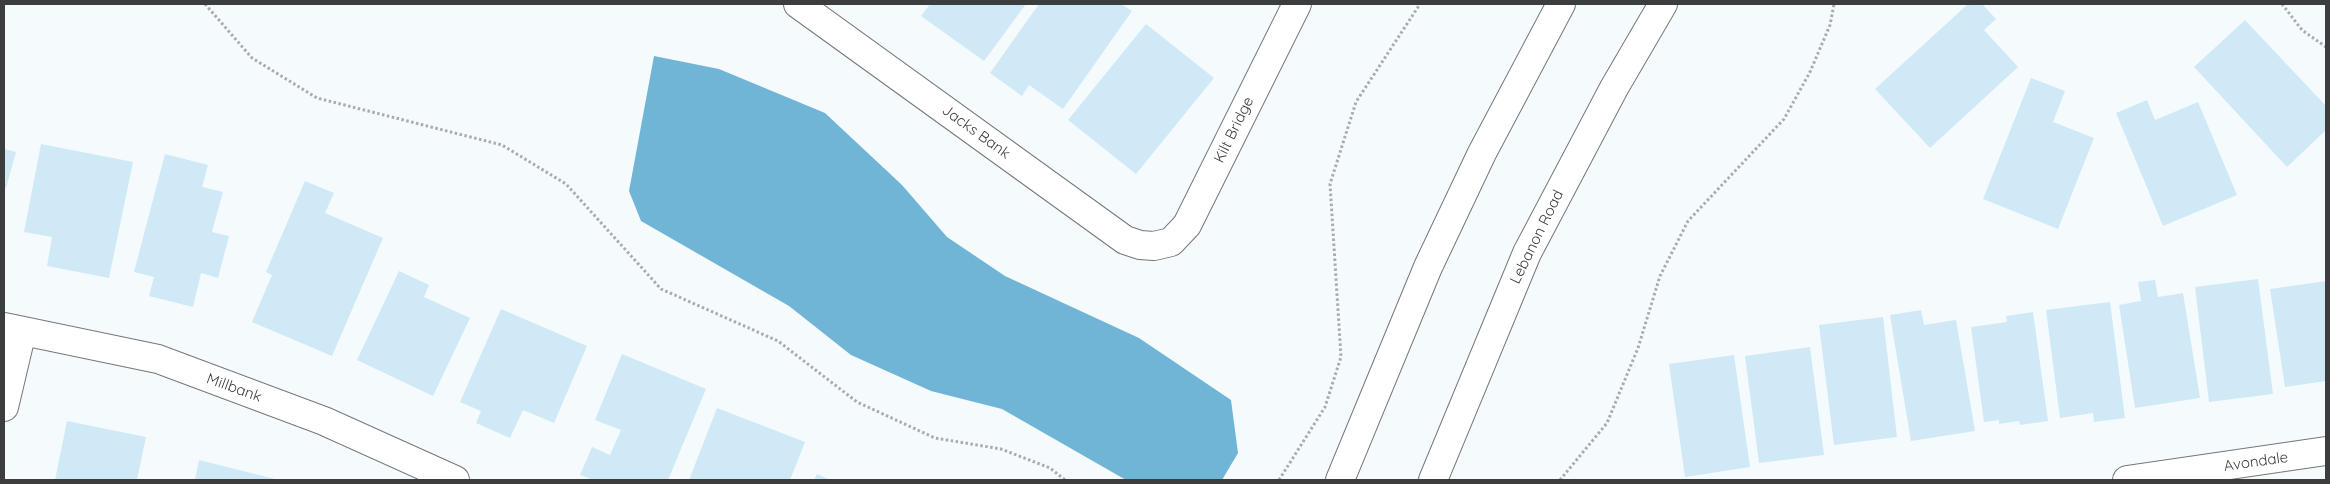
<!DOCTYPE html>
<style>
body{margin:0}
#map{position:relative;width:2330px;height:484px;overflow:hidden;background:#f5fafd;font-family:Quicksand,sans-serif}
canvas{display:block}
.frame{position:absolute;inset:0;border:5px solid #3b3d3e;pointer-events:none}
</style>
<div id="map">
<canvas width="2330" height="484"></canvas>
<div class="frame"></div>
</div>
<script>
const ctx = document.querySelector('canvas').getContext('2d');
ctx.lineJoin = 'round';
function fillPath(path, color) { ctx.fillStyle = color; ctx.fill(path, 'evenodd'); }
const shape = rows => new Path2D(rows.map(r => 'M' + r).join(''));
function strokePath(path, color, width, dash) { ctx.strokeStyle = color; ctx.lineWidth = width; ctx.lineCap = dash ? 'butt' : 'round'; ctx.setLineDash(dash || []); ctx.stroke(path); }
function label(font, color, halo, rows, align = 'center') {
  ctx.font = font + ' Quicksand,sans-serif'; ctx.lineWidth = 4.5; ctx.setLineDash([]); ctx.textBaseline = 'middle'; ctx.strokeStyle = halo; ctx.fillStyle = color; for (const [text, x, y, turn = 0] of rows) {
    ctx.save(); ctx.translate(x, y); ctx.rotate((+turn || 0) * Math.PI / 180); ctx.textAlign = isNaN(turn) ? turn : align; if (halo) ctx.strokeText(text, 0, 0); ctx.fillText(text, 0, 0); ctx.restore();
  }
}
const water = shape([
 [654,56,719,69,825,113,902,185,947,237,1005,276,1139,338,1231,400,1238,453,1222,480,1126,480,1002,409,931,391,851,355,789,306,641,221,629,191]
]);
const building = shape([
 [930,4,1026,4,984,61,921,16],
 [1039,4,1121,4,1132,11,1063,109,1029,85,1022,96,990,73],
 [1968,4,1982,4,1996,19,1984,30,2018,67,1930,148,1875,89],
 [2245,20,2326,106,2326,130,2287,167,2194,67],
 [1146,24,1214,78,1136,174,1068,120],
 [2031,78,2065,91,2053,122,2094,138,2058,229,1983,199],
 [2147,100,2155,120,2198,102,2237,195,2163,226,2116,113],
 [41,144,133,162,109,278,47,266,52,237,24,232],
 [4,149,16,152,6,188,4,187],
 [165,154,208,165,202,187,223,192,212,232,229,236,218,278,201,273,193,307,149,296,154,277,134,272],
 [305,181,334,193,325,213,383,238,332,356,252,322,272,275,266,272],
 [399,271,429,285,424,297,470,318,433,396,357,360],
 [2258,279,2273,394,2209,402,2195,287],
 [2155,280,2158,297,2183,293,2200,398,2135,408,2119,305,2141,301,2138,282],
 [2326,281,2326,381,2285,387,2270,289],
 [2110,302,2125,418,2094,422,2093,413,2060,418,2046,310],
 [501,309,587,346,554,423,523,410,510,438,476,423,481,411,460,402],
 [1921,310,1924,325,1956,320,1975,431,1911,441,1890,315],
 [2033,312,2048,421,2020,425,2019,421,1999,424,1999,420,1984,422,1971,327,2007,322,2006,316],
 [1883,317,1897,437,1834,445,1819,325],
 [1810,347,1824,455,1759,463,1745,356],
 [622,354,706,389,668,480,594,480,580,475,592,447,610,455,621,430,595,420],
 [1734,355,1750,467,1685,477,1669,364],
 [717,408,805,442,790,480,689,480],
 [67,421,146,437,137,480,55,480],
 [199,460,279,480,195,480],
 [817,474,830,480,814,480]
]);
const path = shape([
 [205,4,252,58,317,98,502,145,566,184,661,289,778,341,857,402,935,438,1001,449,1050,468,1065,480],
 [2282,4,2302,30,2326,47],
 [1279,480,1325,407,1341,357,1330,184,1356,102,1420,4],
 [1560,480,1607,423,1638,348,1660,276,1688,221,1784,119,1810,72,1830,25,1834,4]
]);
const street = shape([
 [798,4,1125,240,1140,245,1154,246,1171,242,1187,225,1297,4],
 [4,327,158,359,324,421,455,480],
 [4,407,22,331],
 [2127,480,2326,451]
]);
const secondary = shape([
 [1340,480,1428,267,1482,153,1561,4],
 [1433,480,1527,253,1614,88,1663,4]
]);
const streetNames = [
 ["Kilt Bridge",1234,130,-64],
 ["Jacks Bank",976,132,36],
 ["Lebanon Road",1537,237,-64],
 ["Millbank",234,388,20],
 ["Avondale",2256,462,-8]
];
fillPath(water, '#71b5d6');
fillPath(building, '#cfe9f7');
strokePath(street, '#74787b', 30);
strokePath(secondary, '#74787b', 30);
strokePath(path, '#a8acae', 3, [2.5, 2.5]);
strokePath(street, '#fff', 28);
strokePath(secondary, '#fff', 28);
label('15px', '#3b3d3e', '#fff', streetNames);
</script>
